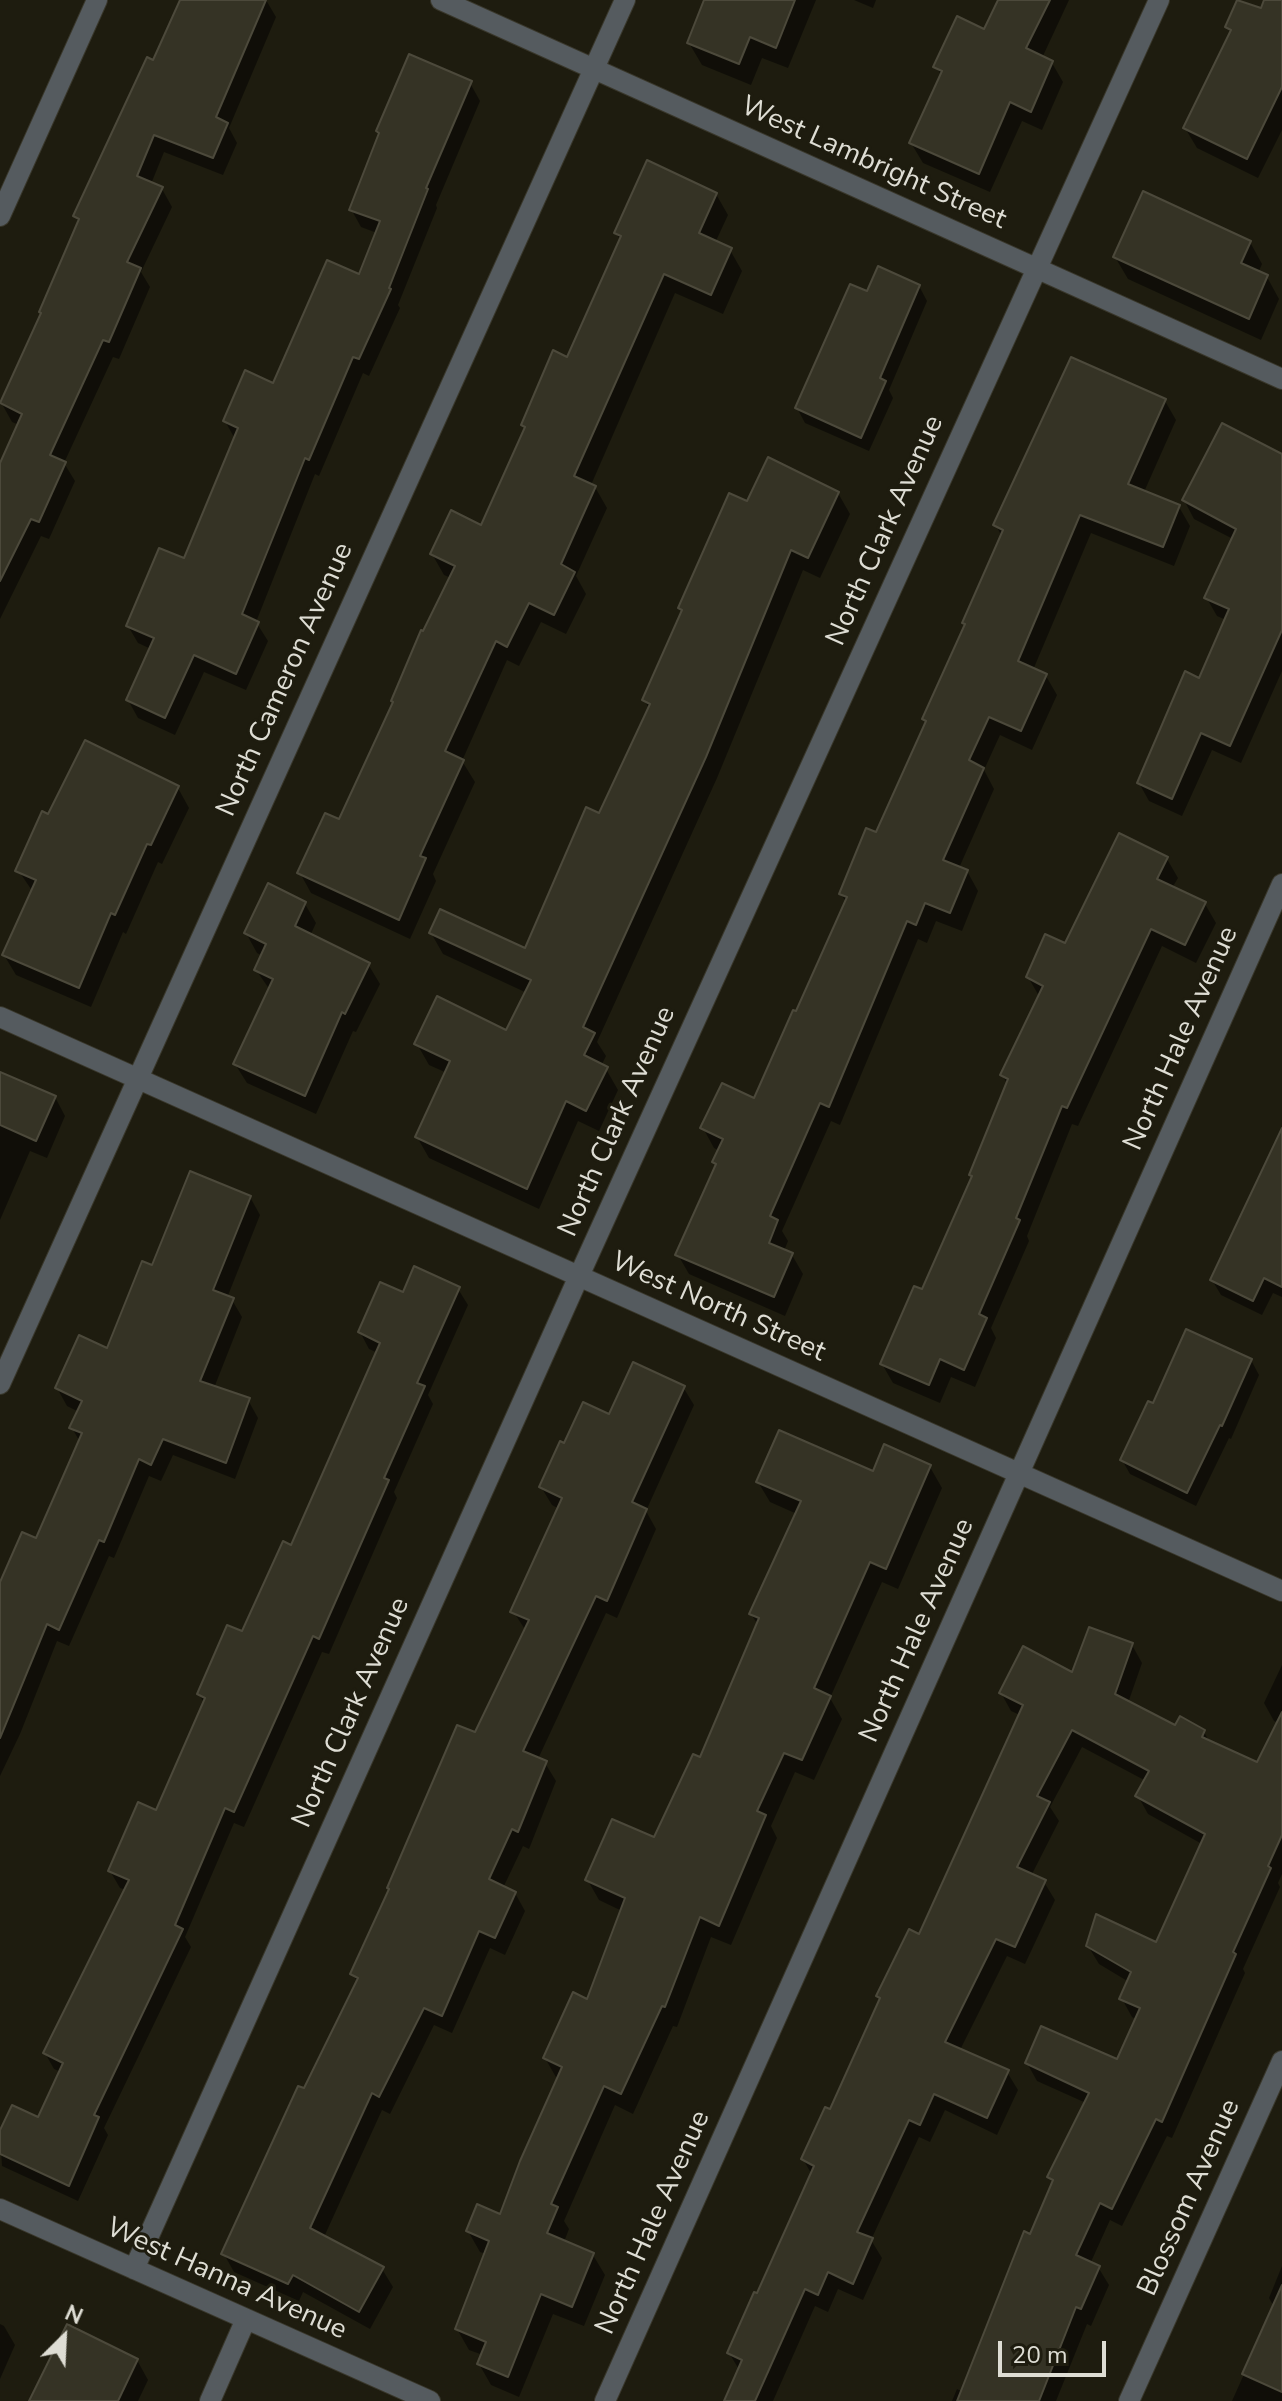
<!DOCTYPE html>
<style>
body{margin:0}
#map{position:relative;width:1282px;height:2401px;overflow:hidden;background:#1e1c0f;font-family:"Nunito Sans",sans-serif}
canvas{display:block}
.north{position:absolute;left:24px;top:2297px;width:80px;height:80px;-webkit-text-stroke:6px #1e1c0f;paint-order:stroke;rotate:24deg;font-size:22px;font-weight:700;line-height:32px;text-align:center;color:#deddd4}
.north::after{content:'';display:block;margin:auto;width:28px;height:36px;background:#deddd4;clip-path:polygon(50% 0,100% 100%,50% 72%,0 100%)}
.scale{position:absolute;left:998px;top:2341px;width:108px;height:36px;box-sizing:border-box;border:4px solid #deddd4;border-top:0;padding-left:10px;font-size:24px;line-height:28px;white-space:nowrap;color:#deddd4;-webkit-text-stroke:6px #1e1c0f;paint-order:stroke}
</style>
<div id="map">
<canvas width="1282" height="2401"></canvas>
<div class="north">N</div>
<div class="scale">20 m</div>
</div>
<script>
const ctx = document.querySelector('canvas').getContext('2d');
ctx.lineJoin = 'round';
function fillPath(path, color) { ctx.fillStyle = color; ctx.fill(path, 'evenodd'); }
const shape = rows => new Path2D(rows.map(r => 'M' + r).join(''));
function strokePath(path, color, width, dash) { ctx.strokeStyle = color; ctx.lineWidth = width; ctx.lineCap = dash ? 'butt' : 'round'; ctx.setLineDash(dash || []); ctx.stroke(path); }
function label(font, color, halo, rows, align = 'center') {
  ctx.font = font + ' "Nunito Sans",sans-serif'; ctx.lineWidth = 6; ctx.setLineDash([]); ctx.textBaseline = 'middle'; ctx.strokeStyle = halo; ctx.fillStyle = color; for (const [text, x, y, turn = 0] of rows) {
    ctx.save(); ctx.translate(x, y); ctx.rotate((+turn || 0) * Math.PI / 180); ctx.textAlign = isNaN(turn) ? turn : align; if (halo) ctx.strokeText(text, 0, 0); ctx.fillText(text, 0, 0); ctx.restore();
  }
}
const shadow = shape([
 [182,0,266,0,276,17,229,128,237,143,223,175,164,152,151,184,162,189,172,207,141,272,150,287,119,359,113,357,64,463,75,481,49,539,41,536,0,619,0,468,19,425,12,422,2,404,43,315,79,223,75,216,154,62],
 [707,0,816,0,788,68,762,58,751,85,702,65,689,43],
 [854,0,876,0,873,8],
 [1000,0,1069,0,1042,58,1052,63,1063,82,1042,130,1022,121,990,192,923,163,911,143,942,77,936,66,985,31],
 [1267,0,1282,0,1282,130,1258,178,1197,148,1185,128,1231,34,1228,27,1262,11],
 [470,83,480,101,436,205,437,208,398,305,400,308,369,376,363,373,319,476,315,474,256,622,268,641,246,690,204,672,175,735,138,718,128,700,151,649,138,643,128,626,185,561,235,439,225,421,274,385,360,277,377,233,361,227,351,209],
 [716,194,728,215,715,243,730,250,742,271,723,314,675,293,591,485,595,487,607,508,576,576,586,594,566,634,541,622,519,666,507,660,462,761,475,782,433,874,436,881,410,939,311,893,300,873,340,822,451,578,444,575,432,554,482,528,526,429,523,425,568,359,621,241,616,233],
 [1250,242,1262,264,1258,273,1267,277,1279,299,1261,340,1128,279,1115,257],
 [919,286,927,301,889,390,893,398,869,451,805,423,797,408,868,294],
 [1165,401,1176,420,1144,492,1179,507,1190,526,1174,566,1091,533,1033,670,1046,676,1057,695,1032,750,1000,735,984,770,994,789,959,868,967,871,978,891,962,931,936,921,927,943,918,939,840,1125,831,1121,782,1231,788,1241,784,1251,792,1255,803,1274,785,1316,689,1274,678,1255,717,1166,715,1162,720,1151,714,1148,703,1128,755,1100,846,902,841,894,877,835,927,724,924,719,966,627,964,623,1002,537,996,525],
 [1282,456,1282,671,1241,763,1212,750,1182,816,1149,801,1139,783,1200,680,1226,620,1217,616,1206,597,1233,539,1194,519,1184,500],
 [838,493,850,514,820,578,803,570,717,778,597,1042,606,1056,601,1066,606,1069,618,1090,599,1131,578,1121,539,1209,429,1158,417,1137,447,1073,429,1065,417,1044,507,1033,527,993,443,954,431,933,526,950,600,816,650,710,644,700,683,613,680,608,748,504],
 [178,788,189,808,162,864,158,862,126,934,123,932,91,1007,16,975,4,955,33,892,18,870,49,817],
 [1167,859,1178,878,1172,888,1205,904,1216,923,1196,963,1162,946,1078,1126,1072,1124,1027,1236,1029,1241,991,1328,996,1338,975,1387,951,1377,940,1403,893,1383,882,1364,923,1292,973,1178,1008,1085,1002,1075,1039,996,1028,977],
 [305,904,316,923,310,936,368,964,380,984,356,1032,353,1031,316,1114,247,1083,235,1064,270,990,256,970,263,956,257,953,246,933],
 [0,1074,55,1097,65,1116,47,1158,30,1151,0,1220],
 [1282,1132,1282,1297,1273,1293,1262,1315,1221,1295,1212,1280],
 [250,1197,260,1215,227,1298,232,1300,242,1317,214,1388,248,1400,258,1418,235,1479,173,1455,161,1481,149,1476,114,1558,109,1556,69,1646,57,1641,20,1734,0,1776,0,1587,37,1540,80,1442,72,1428,79,1412,67,1406,57,1388,108,1350,153,1268],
 [458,1289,468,1305,428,1395,433,1404,394,1492,397,1498,329,1654,322,1652,244,1827,234,1823,185,1937,191,1947,104,2128,108,2135,78,2201,2,2166,0,2135,38,2119,61,2072,54,2069,45,2053,126,1890,120,1888,110,1871,157,1813,204,1703,199,1694,243,1633,292,1547,378,1353,369,1349,360,1332,404,1295],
 [1251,1360,1259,1375,1231,1439,1229,1438,1196,1506,1130,1474,1122,1460,1154,1405],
 [683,1387,694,1405,646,1511,656,1529,617,1618,606,1613,538,1759,545,1763,556,1781,529,1849,523,1846,503,1888,515,1893,525,1911,505,1955,490,1948,452,2033,434,2025,390,2114,382,2110,324,2237,382,2269,393,2287,370,2329,303,2292,299,2301,234,2272,224,2254,358,1983,352,1973,476,1735,526,1631,513,1611,559,1509,552,1505,541,1487,565,1445,610,1416],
 [930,1467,942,1488,898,1589,882,1582,830,1698,842,1719,814,1780,795,1772,771,1826,777,1838,731,1945,711,1937,677,2027,673,2026,633,2114,615,2105,564,2221,569,2229,564,2242,593,2255,605,2275,584,2326,553,2314,519,2397,491,2385,479,2364,483,2355,469,2350,457,2329,486,2254,480,2252,468,2231,501,2217,557,2079,545,2058,588,2001,622,1911,599,1900,587,1879,655,1840,701,1760,758,1625,751,1614,797,1514,770,1502,758,1482],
 [1132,1645,1142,1663,1128,1703,1175,1728,1204,1732,1210,1743,1258,1765,1279,1723,1274,1721,1264,1703,1282,1665,1282,1874,1278,1883,1280,1887,1243,1969,1245,1973,1172,2138,1167,2136,1122,2226,1110,2220,1090,2264,1098,2267,1109,2285,1091,2326,1087,2324,1056,2401,952,2401,957,2389,963,2392,1054,2184,1049,2177,1086,2103,1037,2081,1027,2063,1118,2062,1137,2020,1132,2017,1122,1999,1129,1982,1099,1964,1088,1946,1157,1944,1202,1844,1148,1814,1138,1796,1146,1781,1082,1747,1050,1807,1059,1821,1031,1876,1044,1882,1055,1900,1025,1964,1007,1956,960,2050,1007,2072,1018,2090,997,2135,945,2110,930,2142,919,2137,871,2240,882,2258,863,2300,838,2289,828,2312,815,2306,773,2401,726,2401,740,2371,729,2353,758,2296,812,2175,803,2159,831,2112,881,2001,878,1996,920,1936,1020,1715,1011,1711,1001,1693,1074,1675],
 [1282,2266,1282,2401,1232,2401,1274,2307,1269,2298],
 [0,2324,4,2326,15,2345,0,2379],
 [137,2360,148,2380,138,2401,31,2401]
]);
const building = shape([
 [180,0,266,0,216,117,228,123,213,158,154,135,137,176,163,187,127,262,141,268,109,342,103,340,50,455,66,462,39,522,31,519,0,581,0,463,22,414,0,403,41,313,39,312,79,219,73,216,147,57,153,60,180,0],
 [704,0,795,0,776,48,750,37,739,64,687,43,704,0],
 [998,0,1050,0,1026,48,1053,61,1031,112,1010,102,979,174,909,143,942,71,933,67,957,16,984,29,998,0],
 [1237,0,1261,8,1264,0,1282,0,1282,87,1247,159,1183,128,1231,30,1225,27,1237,0],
 [409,54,472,81,426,188,428,189,389,288,391,289,359,359,353,357,309,460,305,458,242,614,259,622,236,674,194,655,165,718,126,700,154,638,126,626,159,548,184,558,238,428,223,421,245,370,273,383,327,260,359,274,380,221,349,210,379,133,376,131,409,54],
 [647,160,717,193,699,233,732,248,711,295,664,274,574,476,596,486,561,564,575,572,554,615,529,603,507,647,496,641,445,751,464,760,420,856,426,858,399,920,297,873,325,813,339,819,393,702,391,701,421,630,423,631,455,566,430,554,451,510,481,525,525,427,521,425,553,350,567,357,621,236,614,233,647,160],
 [1143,191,1251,241,1241,263,1268,275,1249,319,1113,257,1143,191],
 [878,266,920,285,880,378,886,381,861,438,795,408,850,284,867,291,878,266],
 [1071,357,1166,399,1128,484,1180,505,1163,547,1080,515,1018,661,1047,674,1021,731,989,717,969,760,984,768,943,860,968,870,950,913,925,903,916,925,907,921,829,1107,820,1103,770,1216,778,1220,769,1243,793,1253,774,1297,675,1255,716,1164,712,1162,723,1139,700,1128,722,1083,754,1098,793,1010,796,1011,847,897,839,894,866,828,876,832,926,721,922,719,965,624,962,623,1003,530,993,525,1071,357],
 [1222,423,1282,454,1282,630,1230,746,1201,733,1172,799,1137,783,1185,671,1199,678,1229,609,1204,598,1236,529,1182,500,1222,423],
 [768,457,839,492,808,558,791,550,706,757,583,1027,595,1033,584,1055,608,1067,586,1111,566,1101,527,1189,415,1137,450,1061,414,1044,437,996,506,1030,531,980,429,933,440,909,525,948,586,807,599,813,650,704,642,700,682,610,678,608,729,493,747,501,768,457],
 [85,740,179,786,151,845,147,844,115,915,111,913,79,988,2,955,36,880,15,871,42,811,48,814,85,740],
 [1119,833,1168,857,1157,879,1206,902,1185,945,1151,929,1067,1108,1062,1106,1016,1218,1020,1220,979,1314,987,1318,964,1370,940,1359,929,1385,880,1364,914,1286,922,1289,972,1176,969,1175,1008,1079,1000,1075,1043,986,1026,977,1045,934,1065,943,1119,833],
 [268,883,306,902,295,926,370,963,345,1014,342,1012,305,1096,233,1064,273,979,254,970,266,944,244,933,268,883],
 [0,1072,56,1096,36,1141,0,1125,0,1072],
 [1282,1128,1282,1287,1264,1278,1253,1301,1210,1280,1282,1128],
 [190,1171,251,1196,213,1290,234,1298,200,1381,250,1398,226,1463,163,1439,151,1465,139,1459,104,1542,99,1540,59,1630,47,1624,0,1738,0,1582,22,1532,36,1538,82,1433,69,1428,82,1401,55,1388,79,1335,107,1348,142,1261,152,1265,190,1171],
 [414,1266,460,1287,417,1383,425,1386,384,1478,389,1480,319,1639,313,1636,234,1812,225,1808,175,1925,183,1929,94,2115,99,2117,69,2186,0,2154,0,2130,12,2105,38,2117,63,2063,43,2053,129,1880,108,1871,138,1802,156,1810,205,1698,197,1694,227,1625,242,1631,283,1541,291,1545,380,1343,358,1332,380,1282,403,1292,414,1266],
 [1186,1329,1252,1359,1222,1426,1220,1425,1187,1493,1120,1460,1148,1401,1153,1403,1186,1329],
 [633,1362,685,1386,632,1502,647,1509,607,1601,596,1596,523,1751,547,1761,518,1832,512,1829,489,1879,516,1892,495,1938,479,1931,442,2016,424,2008,379,2097,372,2093,310,2228,384,2267,359,2312,293,2275,288,2284,221,2254,298,2086,304,2088,358,1978,350,1974,389,1889,387,1888,457,1725,475,1732,529,1620,510,1612,562,1498,539,1487,560,1441,564,1443,583,1402,609,1414,633,1362],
 [779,1430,873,1471,884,1444,931,1465,886,1569,870,1562,814,1688,831,1696,802,1760,784,1753,757,1811,766,1815,719,1926,700,1917,665,2007,662,2006,621,2094,604,2086,551,2204,558,2207,547,2233,594,2253,572,2307,541,2294,508,2377,477,2364,486,2342,455,2329,489,2241,466,2231,477,2204,500,2214,520,2161,562,2067,543,2058,573,1992,587,1999,625,1898,585,1880,612,1819,654,1837,693,1754,700,1757,759,1618,749,1614,801,1501,756,1482,779,1430],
 [1089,1627,1133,1643,1115,1694,1175,1725,1180,1716,1205,1730,1202,1737,1257,1762,1282,1712,1282,1835,1268,1866,1271,1868,1233,1952,1236,1954,1162,2122,1156,2119,1112,2209,1100,2203,1076,2255,1100,2266,1081,2309,1076,2307,1039,2401,957,2401,1024,2231,1030,2234,1053,2180,1047,2177,1089,2093,1025,2063,1041,2026,1117,2059,1140,2008,1119,1999,1131,1972,1086,1946,1096,1914,1156,1942,1205,1834,1135,1796,1149,1771,1072,1730,1037,1796,1050,1802,1017,1867,1046,1880,1015,1947,996,1939,945,2042,1009,2070,987,2118,934,2094,920,2125,909,2120,857,2232,873,2238,853,2284,828,2272,818,2295,805,2289,755,2401,724,2401,742,2360,727,2353,754,2292,757,2293,814,2166,801,2159,825,2107,830,2109,880,1998,876,1996,909,1929,919,1934,1023,1705,999,1693,1023,1646,1072,1672,1089,1627],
 [1282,2285,1282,2392,1242,2374,1282,2285],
 [67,2324,138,2359,118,2401,29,2401,67,2324]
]);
const minor = shape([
 [441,0,1282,379],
 [0,216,97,0],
 [0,1017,1282,1591],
 [0,1384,625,0],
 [0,2209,430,2401],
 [134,2269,579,1276,1159,0],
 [210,2401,246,2319],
 [605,2401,1282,884],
 [1129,2401,1282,2061]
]);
const streetNames = [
 ["West Lambright Street",873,164,24],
 ["North Clark Avenue",886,531,-66],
 ["North Cameron Avenue",286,680,-66],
 ["North Hale Avenue",1182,1039,-66],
 ["North Clark Avenue",618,1122,-66],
 ["West North Street",718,1308,24],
 ["North Hale Avenue",918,1631,-66],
 ["North Clark Avenue",352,1713,-66],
 ["Blossom Avenue",1190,2198,-66],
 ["North Hale Avenue",654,2223,-66],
 ["West Hanna Avenue",226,2280,24]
];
fillPath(shadow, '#0007');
fillPath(building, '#353325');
strokePath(building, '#4c493b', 2);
strokePath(minor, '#39372b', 22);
strokePath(minor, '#555b5f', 20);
label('28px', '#deddd4', '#1e1c0f', streetNames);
</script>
